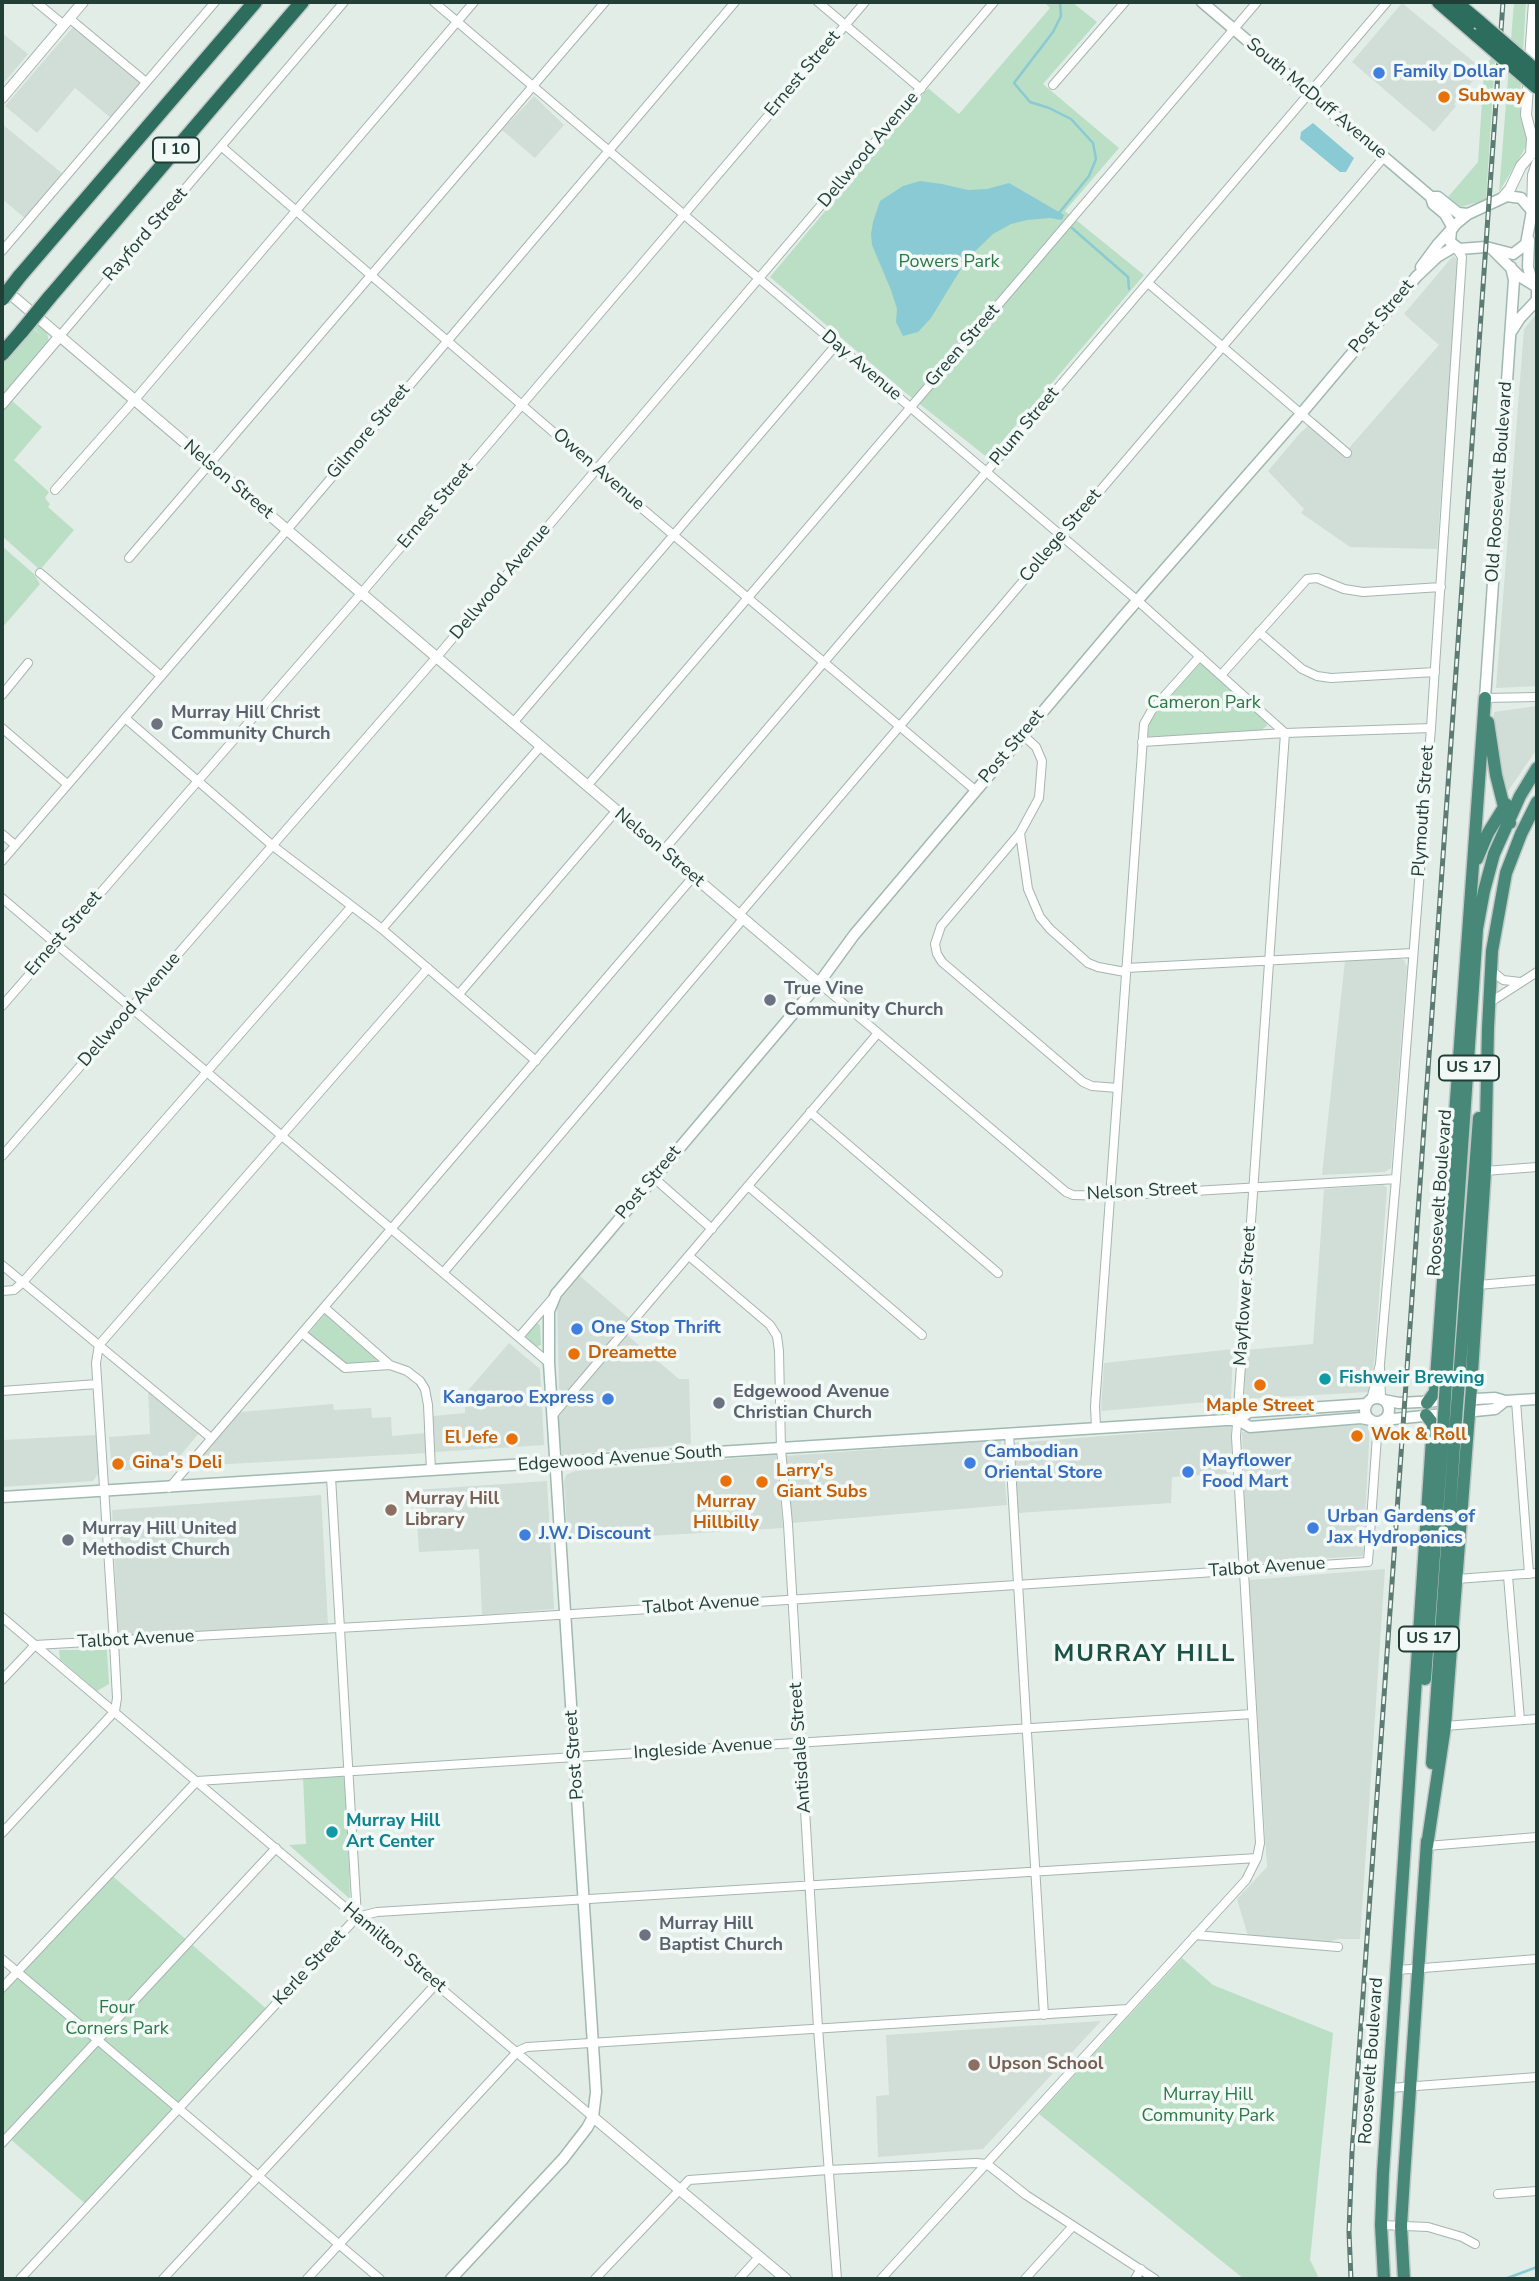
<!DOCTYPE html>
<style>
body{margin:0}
#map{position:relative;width:1539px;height:2281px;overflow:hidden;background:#e3ede8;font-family:"Nunito Sans",sans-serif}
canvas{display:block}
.frame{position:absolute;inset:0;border:4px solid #213f37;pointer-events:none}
</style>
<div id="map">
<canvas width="1539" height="2281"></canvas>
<div class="frame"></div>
</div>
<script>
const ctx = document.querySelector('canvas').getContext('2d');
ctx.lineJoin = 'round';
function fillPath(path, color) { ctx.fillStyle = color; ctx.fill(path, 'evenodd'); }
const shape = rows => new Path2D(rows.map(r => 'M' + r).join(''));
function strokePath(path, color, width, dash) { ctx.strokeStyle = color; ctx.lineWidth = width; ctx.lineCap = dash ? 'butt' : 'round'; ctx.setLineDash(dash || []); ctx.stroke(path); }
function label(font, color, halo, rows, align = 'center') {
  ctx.font = font + ' "Nunito Sans",sans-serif'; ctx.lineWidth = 7; ctx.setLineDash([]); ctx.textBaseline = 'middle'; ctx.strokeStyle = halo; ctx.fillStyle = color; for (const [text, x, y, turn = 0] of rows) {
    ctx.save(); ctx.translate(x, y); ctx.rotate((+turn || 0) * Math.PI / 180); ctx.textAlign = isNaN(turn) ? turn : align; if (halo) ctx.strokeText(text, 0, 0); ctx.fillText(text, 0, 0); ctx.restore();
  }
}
const built = shape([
 [1402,3,1485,71,1472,82,1454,104,1456,106,1434,132,1352,62],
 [79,20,152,81,117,123,75,88,37,133,5,106],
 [2,33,28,54,2,85],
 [534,96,564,125,535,158,502,130],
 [2,124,69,179,31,223,2,199],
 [1453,256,1458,260,1437,549,1350,547,1301,513,1304,509,1268,471,1301,432,1316,419,1349,448,1439,345,1404,314],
 [1537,313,1537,686,1496,688,1524,329],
 [1537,706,1537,749,1506,794,1493,736,1494,712],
 [1396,957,1404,960,1407,967,1391,1168,1385,1172,1322,1175,1345,960],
 [1384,1185,1387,1188,1375,1355,1369,1392,1244,1399,1246,1350,1313,1344,1324,1189],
 [580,1276,630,1319,567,1393,559,1389,557,1304],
 [627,1335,679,1379,689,1379,691,1444,562,1455,557,1418],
 [509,1343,540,1369,544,1445,435,1452,433,1416,465,1413,465,1394],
 [1233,1349,1231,1400,1101,1411,1104,1363],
 [148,1389,199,1433,170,1468,112,1471,109,1437,150,1434],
 [333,1404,334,1410,371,1408,372,1418,391,1417,392,1436,425,1433,427,1453,193,1466,240,1412],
 [1370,1424,1363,1556,1247,1563,1242,1432],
 [1231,1426,1232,1473,1172,1477,1171,1503,1018,1513,1014,1443],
 [96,1435,98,1474,93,1481,2,1487,2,1440],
 [1001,1440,1007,1505,792,1523,786,1456],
 [776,1455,783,1528,568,1541,564,1481,566,1475,575,1471],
 [547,1481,554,1609,482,1615,479,1549,419,1552,415,1490],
 [321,1495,328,1624,127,1637,118,1631,112,1510],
 [1385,1569,1360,1939,1339,1939,1327,1942,1248,1936,1237,1899,1267,1867,1249,1580],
 [1101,2021,983,2149,878,2157,876,2096,889,2095,886,2035]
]);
const green = shape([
 [1044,2,1072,2,1097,22,1043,84,1119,148,1065,211,1144,275,988,458,907,394,770,277,928,88,959,114,1050,8],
 [1514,2,1526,2,1520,101,1521,120,1526,134,1527,145,1499,192],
 [1492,58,1495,61,1486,200,1461,207,1448,197,1478,162,1484,71,1481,68],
 [35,321,47,332,49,342,2,396,2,362,30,326,42,336,31,325],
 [11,400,42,427,14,460,49,492,45,498,50,504,48,507,74,530,40,570,2,536,2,411],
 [2,546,34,574,40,584,2,628],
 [1202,661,1266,720,1267,726,1260,731,1149,737,1147,733,1151,719],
 [325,1314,381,1362,347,1366,309,1333],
 [536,1323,540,1325,541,1345,536,1347,526,1337,528,1332],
 [59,1650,107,1650,109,1684,97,1691,60,1659],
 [341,1775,346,1780,350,1899,289,1845,306,1844,303,1777],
 [109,1873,269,2011,88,2206,2,2132,2,1988],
 [1182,1958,1213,1985,1333,2033,1310,2260,1318,2276,1313,2279,1244,2279,1039,2114]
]);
const water = shape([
 [1313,123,1354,158,1346,172,1340,172,1300,139,1301,132],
 [920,181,942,184,968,190,987,189,1009,183,1064,215,1062,220,1050,218,1027,220,1011,224,993,234,967,259,931,318,918,332,903,336,896,322,897,309,891,290,872,245,871,234,873,222,880,201,903,186]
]);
const stream = shape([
 [1059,213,1089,176,1096,159,1093,143,1071,119,1049,108,1030,102,1014,83,1053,32,1061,16,1060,2],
 [1072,228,1128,277,1129,289],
 [1505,2279,1537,2267]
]);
const minor = shape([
 [36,2,64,25],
 [434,2,1138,601,1285,733],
 [818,2,921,89],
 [69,18,146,82],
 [1053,85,1125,2],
 [222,147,638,505,975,790],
 [2,251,215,2],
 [1148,283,1347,453],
 [59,337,344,2],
 [55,490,138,396,474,2],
 [129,558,605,2],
 [40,573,161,676],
 [1259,632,1302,669,1317,676,1331,678,1435,672],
 [1222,674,1307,579,1317,578,1344,589,1363,592,1441,587],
 [2,695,28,663],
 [1485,698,1537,697],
 [125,718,273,846,382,929,536,1061],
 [513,723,836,345],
 [2,728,67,784],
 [1023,735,1036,747,1042,761,1039,798,1020,833,941,926,935,944,937,954,942,962,1083,1082,1092,1086,1118,1088],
 [1142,742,1285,733,1431,728],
 [587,786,1257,2],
 [1020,833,1028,889,1040,917,1050,929,1088,963,1098,967,1125,972],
 [2,834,15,845],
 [663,851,1387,2],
 [2,861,287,530,735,2],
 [2,898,549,1363],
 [739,915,1384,157],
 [382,929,540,747],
 [1126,968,1413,953],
 [1491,970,1503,980,1520,982],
 [819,983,1066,1192,1073,1195,1110,1196,1396,1179],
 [459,994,616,811],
 [1489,1003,1537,972],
 [2,1006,365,589,865,2],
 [810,1112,998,1273],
 [2,1156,441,652,994,2],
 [1485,1171,1537,1167],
 [654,1178,712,1229],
 [748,1186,922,1335],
 [689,1256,770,1325,777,1336,779,1351,781,1449,788,1524,818,2028,837,2279],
 [2,1265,211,1438],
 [443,1273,743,919],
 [1478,1285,1537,1280],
 [2,1291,14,1290,23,1282,352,906],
 [325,1308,390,1365,407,1371,420,1381,425,1389,428,1405,431,1471],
 [303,1334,345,1368,390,1365],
 [519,1337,552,1299],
 [1380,1367,1381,1398],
 [2,1391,97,1384],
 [1371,1400,1380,1364,1396,1179,1431,728,1462,257,1456,248],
 [1516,1401,1529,1574],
 [553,1415,878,1033],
 [1096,1428,1095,1406,1144,724,1152,710,1200,656],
 [1009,1434,1044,2015],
 [169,1488,693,877],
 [1508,1576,1520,1720],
 [1457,1579,1537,1573],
 [2,1617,593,2117],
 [2,1680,35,1645,481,1620,1368,1562,1378,1422],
 [1445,1726,1537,1719],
 [2,1833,115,1711,117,1698,114,1642,96,1363,99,1345,428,968],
 [1427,1846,1537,1837],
 [357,1917,377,1912,1257,1858],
 [1195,1935,1338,1947],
 [2,1959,380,2279],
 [1398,1970,1537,1959],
 [2,1988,197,1781,1252,1714],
 [1390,2088,1537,2077],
 [2,2143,276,1848],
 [1498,2194,1537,2191],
 [1381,2225,1428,2227,1462,2237,1475,2244],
 [20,2279,357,1917,331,1477],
 [163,2279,437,1983],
 [307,2279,518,2051,527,2047,1128,2009],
 [595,2279,689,2180,828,2170,976,2163,987,2164,1026,2195,1155,2279],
 [739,2279,759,2257],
 [881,2279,1246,1880,1257,1858,1260,1843,1236,1437,1285,733],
 [1025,2279,1073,2226],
 [1135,2279,1141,2269]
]);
const tertiary = shape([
 [2,98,83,2],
 [1531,154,1532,138,1526,115,1534,2],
 [1503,197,1510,189,1521,166,1534,151],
 [1532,211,1533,175,1537,163],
 [2,287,819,983],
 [2,404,59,337],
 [593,2117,786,2279]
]);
const secondary = shape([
 [1202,2,1431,197,1438,197,1458,213,1468,214],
 [1431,197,1433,204,1445,214,1453,228],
 [1529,240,1528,267,1531,278,1536,285],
 [1493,250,1519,276,1537,287],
 [1421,267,1438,244,1457,223,1468,214,1507,196,1521,198,1532,211,1526,244,1513,254,1486,247,1459,249,1450,242,1451,230],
 [1511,332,1520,318,1537,300,1537,291],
 [1485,698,1514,280,1511,267],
 '1365 1410a12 12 0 1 1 24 0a12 12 0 1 1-24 0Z',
 [1384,1400,1399,1403,1495,1398,1505,1401,1537,1399],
 [1238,1420,1250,1427,1361,1418,1371,1420],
 [1383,1420,1495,1409,1505,1401],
 [2,1497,1226,1420,1238,1420,1249,1412,1367,1404],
 [451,2279,563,2159,587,2128,593,2117,596,2092,549,1363,549,1311,556,1294,819,983,854,935,1122,618,1301,414,1417,276,1437,257,1454,247]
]);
const trunk = shape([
 [1488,722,1496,775,1504,807,1510,823],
 [1477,859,1488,833,1506,804],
 [1459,1380,1479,1118],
 [1446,1381,1477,929,1484,891,1494,854,1520,796,1537,768],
 [1427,1403,1435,1392,1485,698],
 [1425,1679,1443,1432],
 [1432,1763,1455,1432],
 [1427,1846,1445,1726,1471,1388,1485,1171,1488,1028,1492,951,1506,873,1521,834,1537,802],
 [1384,2279,1381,2225,1383,2173,1433,1424,1426,1415],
 [1404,2279,1401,2226,1404,2177,1427,1841]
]);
const motorway = shape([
 [1439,2,1478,36],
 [1455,2,1479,22],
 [19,277,255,2],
 [49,298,302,2],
 [2,354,22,331]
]);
const rail = shape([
 [1351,2279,1349,2232,1352,2152,1503,2]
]);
const trunkBridge = shape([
 [1443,1432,1446,1381],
 [1455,1432,1459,1380]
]);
const motorwayBridge = shape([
 [1479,22,1537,72],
 [1478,36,1537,87],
 [2,299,19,277],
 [22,331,49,298]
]);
const markers = [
 [1379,73,7,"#3f7fe0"],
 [1444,97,7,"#e8710a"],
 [157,724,7,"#6b7280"],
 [770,1000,7,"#6b7280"],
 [577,1329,7,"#3f7fe0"],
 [574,1354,7,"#e8710a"],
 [1325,1379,7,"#0f9aa8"],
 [1260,1385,7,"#e8710a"],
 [608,1399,7,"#3f7fe0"],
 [719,1403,7,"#6b7280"],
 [1357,1436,7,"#e8710a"],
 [512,1439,7,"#e8710a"],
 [970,1463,7,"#3f7fe0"],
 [118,1464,7,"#e8710a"],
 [1188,1472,7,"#3f7fe0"],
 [726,1481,7,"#e8710a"],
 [762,1482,7,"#e8710a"],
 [391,1510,7,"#8d6e63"],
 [1313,1528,7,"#3f7fe0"],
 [525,1535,7,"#3f7fe0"],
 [68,1540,7,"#6b7280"],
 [332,1832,7,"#0f9aa8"],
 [645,1935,7,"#6b7280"],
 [974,2065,7,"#8d6e63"]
];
const shields = [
 [176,150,46],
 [1469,1068,60],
 [1429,1639,60]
];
const shieldNames = [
 ["I 10",176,150],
 ["US 17",1469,1068],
 ["US 17",1429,1639]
];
const shopNames = [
 ["Family Dollar",1393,73],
 ["One Stop Thrift",591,1329],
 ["Kangaroo Express",594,1399,"right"],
 ["Cambodian",984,1453],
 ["Oriental Store",984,1474],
 ["Mayflower",1202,1462],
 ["Food Mart",1202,1483],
 ["Urban Gardens of",1327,1518],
 ["Jax Hydroponics",1327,1539],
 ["J.W. Discount",539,1535]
];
const streetNames = [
 ["Ernest Street",803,74,-50],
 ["South McDuff Avenue",1316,99,40],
 ["Dellwood Avenue",869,150,-50],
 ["Rayford Street",146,235,-49],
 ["Post Street",1382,317,-50],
 ["Green Street",963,346,-49],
 ["Day Avenue",861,366,40],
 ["Plum Street",1025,427,-50],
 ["Gilmore Street",369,432,-50],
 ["Owen Avenue",598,470,41],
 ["Nelson Street",228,480,40],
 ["Old Roosevelt Boulevard",1500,482,-86],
 ["Ernest Street",436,506,-50],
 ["College Street",1061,536,-50],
 ["Dellwood Avenue",501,582,-50],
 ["Post Street",1012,747,-50],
 ["Plymouth Street",1424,811,-86],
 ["Nelson Street",659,848,40],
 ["Ernest Street",64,934,-49],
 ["Dellwood Avenue",130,1010,-49],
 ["Post Street",649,1183,-50],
 ["Nelson Street",1142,1192,-3],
 ["Roosevelt Boulevard",1441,1193,-86],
 ["Mayflower Street",1246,1296,-86],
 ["Edgewood Avenue South",620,1459,-4],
 ["Talbot Avenue",1267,1568,-4],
 ["Talbot Avenue",701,1605,-4],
 ["Talbot Avenue",136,1640,-3],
 ["Antisdale Street",801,1748,-94],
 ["Ingleside Avenue",703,1749,-4],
 ["Post Street",575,1755,-94],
 ["Hamilton Street",394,1948,40],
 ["Kerle Street",310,1968,-47],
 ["Roosevelt Boulevard",1372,2061,-86]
];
const foodNames = [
 ["Subway",1458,97],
 ["Dreamette",588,1354],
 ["Maple Street",1260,1407,"center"],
 ["Wok & Roll",1371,1436],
 ["El Jefe",498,1439,"right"],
 ["Gina's Deli",132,1464],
 ["Larry's",776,1472],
 ["Giant Subs",776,1493],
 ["Murray",726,1503,"center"],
 ["Hillbilly",726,1524,"center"]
];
const parkNames = [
 ["Powers Park",949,263],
 ["Cameron Park",1204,704],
 ["Four",117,2009],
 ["Corners Park",117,2030],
 ["Murray Hill",1208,2096],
 ["Community Park",1208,2117]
];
const worshipNames = [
 ["Murray Hill Christ",171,714],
 ["Community Church",171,735],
 ["True Vine",784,990],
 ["Community Church",784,1011],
 ["Edgewood Avenue",733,1393],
 ["Christian Church",733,1414],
 ["Murray Hill United",82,1530],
 ["Methodist Church",82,1551],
 ["Murray Hill",659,1925],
 ["Baptist Church",659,1946]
];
const cultureNames = [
 ["Fishweir Brewing",1339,1379],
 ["Murray Hill",346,1822],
 ["Art Center",346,1843]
];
const educationNames = [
 ["Murray Hill",405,1500],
 ["Library",405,1521],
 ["Upson School",988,2065]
];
const districtNames = [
 ["MURRAY HILL",1145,1655]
];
fillPath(built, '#d1ddd7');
fillPath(green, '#bbdfc4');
fillPath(water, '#89cad4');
strokePath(stream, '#89cad4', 2.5);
strokePath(minor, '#a5b5af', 10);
strokePath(tertiary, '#a5b5af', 12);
strokePath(secondary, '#a0b9b0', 13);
strokePath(trunk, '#c1c9c7', 15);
strokePath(motorway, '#c1c9c7', 17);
strokePath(minor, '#fff', 8);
strokePath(tertiary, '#fff', 10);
strokePath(secondary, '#fff', 10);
strokePath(trunk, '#488878', 12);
strokePath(motorway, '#2c6d5e', 14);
strokePath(rail, '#5c7b72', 5);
strokePath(rail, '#f3f9f6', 2.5, [8]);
strokePath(trunkBridge, '#c1c9c7', 15, []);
strokePath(motorwayBridge, '#c1c9c7', 17, []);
strokePath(trunkBridge, '#488878', 12);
strokePath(motorwayBridge, '#2c6d5e', 14);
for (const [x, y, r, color] of markers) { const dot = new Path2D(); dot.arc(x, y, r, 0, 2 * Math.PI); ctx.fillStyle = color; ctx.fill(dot); strokePath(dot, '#f3f9f6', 2.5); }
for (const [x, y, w] of shields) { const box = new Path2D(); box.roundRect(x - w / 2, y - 12.5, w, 25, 5); ctx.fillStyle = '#f3f9f6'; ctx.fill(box); strokePath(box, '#213f37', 2); }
label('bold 16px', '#213f37', null, shieldNames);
label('bold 18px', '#366cbe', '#f3f9f6', shopNames, 'left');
label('18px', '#213f37', '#f3f9f6', streetNames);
label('bold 18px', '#c56008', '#f3f9f6', foodNames, 'left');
label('18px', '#2a7846', '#f3f9f6', parkNames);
label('bold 18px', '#5b616d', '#f3f9f6', worshipNames, 'left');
label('bold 18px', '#0d838f', '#f3f9f6', cultureNames, 'left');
label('bold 18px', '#785e54', '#f3f9f6', educationNames, 'left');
ctx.letterSpacing = '2px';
label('bold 24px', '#1c5244', '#f3f9f6', districtNames);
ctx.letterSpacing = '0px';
</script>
